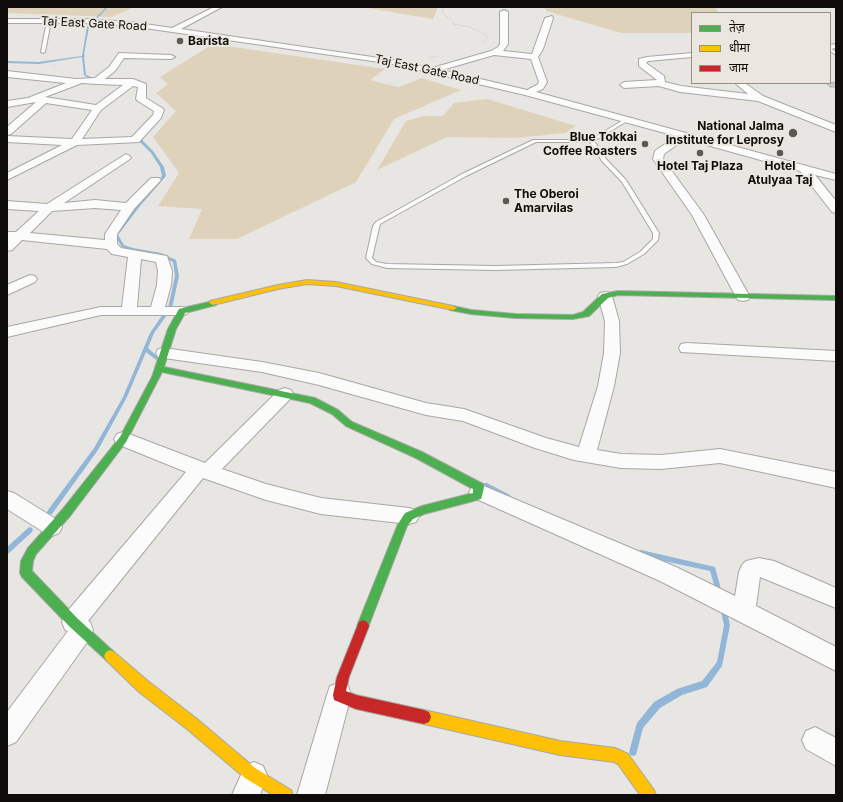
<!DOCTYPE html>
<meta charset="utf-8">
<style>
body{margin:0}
#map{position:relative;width:843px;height:802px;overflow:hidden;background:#e8e6e2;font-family:Inter,"Noto Sans Devanagari",sans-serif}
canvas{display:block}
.frame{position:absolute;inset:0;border:8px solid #0f0d0b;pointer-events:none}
.legend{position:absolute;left:691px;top:12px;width:140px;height:72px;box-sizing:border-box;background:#ebe7df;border:1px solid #93908a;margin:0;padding:5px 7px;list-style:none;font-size:12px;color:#0f0d0b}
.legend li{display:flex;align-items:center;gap:8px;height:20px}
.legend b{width:20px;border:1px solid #93908a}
</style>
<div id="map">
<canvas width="843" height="802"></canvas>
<div class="frame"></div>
<ul class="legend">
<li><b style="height:5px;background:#4caf50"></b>तेज़</li>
<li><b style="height:5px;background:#ffc107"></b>धीमा</li>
<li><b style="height:5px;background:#c62828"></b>जाम</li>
</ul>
</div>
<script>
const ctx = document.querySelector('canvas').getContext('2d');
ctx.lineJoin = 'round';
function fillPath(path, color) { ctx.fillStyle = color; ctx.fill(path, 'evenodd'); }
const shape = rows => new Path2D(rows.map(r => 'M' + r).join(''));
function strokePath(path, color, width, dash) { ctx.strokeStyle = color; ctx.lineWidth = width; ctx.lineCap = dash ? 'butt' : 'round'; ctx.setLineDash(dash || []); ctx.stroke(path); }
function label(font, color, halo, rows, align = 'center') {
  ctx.font = font + ' Inter,sans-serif'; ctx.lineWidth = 4; ctx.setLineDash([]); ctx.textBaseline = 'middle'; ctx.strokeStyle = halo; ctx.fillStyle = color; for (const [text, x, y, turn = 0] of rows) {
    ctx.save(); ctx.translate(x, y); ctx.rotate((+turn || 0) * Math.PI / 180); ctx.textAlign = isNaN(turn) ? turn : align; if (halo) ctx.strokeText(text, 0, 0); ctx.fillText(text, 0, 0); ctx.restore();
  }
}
const green = shape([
 [7,7,134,7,112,17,7,13],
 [362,7,438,7,433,19],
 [545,7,715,7,719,13,692,13,692,33,621,33,546,11],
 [213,44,385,69,370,80,398,87,422,78,461,90,394,119,356,182,237,239,189,239,202,209,158,206,179,173,153,137,176,111,156,93,168,84,160,77],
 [487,99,576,126,565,133,515,138,447,137,377,170,406,121,424,116,443,116,454,103]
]);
const stream = shape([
 [106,7,108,7,89,27,84,54,85,56,84,57,86,75,91,77,95,78,95,80,89,79,84,75,82,57,39,64,7,63,7,61,39,62,82,56,87,27,106,7],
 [141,133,143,134,143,141,153,151,164,167,166,176,140,206,118,235,124,245,133,248,161,253,176,260,179,276,172,308,170,309,168,308,175,276,173,262,159,255,132,250,122,247,114,235,138,204,162,176,160,167,151,153,139,141,141,133],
 [163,314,167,314,167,315,154,333,148,348,159,358,157,360,155,359,146,352,127,397,98,450,52,514,48,514,47,512,48,510,94,448,123,397,150,333,163,314],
 [483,483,487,483,510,495,511,497,510,499,506,499,483,487,482,485,483,483],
 [30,527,32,528,33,530,32,532,9,553,7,554,7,547,28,528,30,527],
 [641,550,715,567,722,593,721,595,719,596,717,595,710,571,641,556,639,555,638,553,639,551,641,550],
 [723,605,725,606,726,608,730,625,722,666,707,687,682,695,660,708,643,728,636,755,633,756,630,755,629,752,637,723,654,702,677,689,702,681,717,662,724,625,720,608,721,606,723,605]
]);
const building = shape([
 [836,82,836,87,830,87,826,83,836,82]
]);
const path = shape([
 [444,7,442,11,443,14,453,21,453,24,470,27,485,34,487,38,482,44],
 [429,58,439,56],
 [48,60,55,67]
]);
const lane = shape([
 [49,20,51,21,45,52,43,53,41,52,47,21,49,20],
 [830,48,836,52,836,55,830,51,830,48],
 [625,119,629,120,594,141,606,159,626,180,659,233,658,240,644,254,627,264,616,267,495,270,387,268,372,264,366,258,373,226,376,222,462,174,533,140,590,140,625,119],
 [536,142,590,142,602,161,622,182,653,233,653,239,640,252,623,262,616,263,495,266,387,264,376,262,372,258,380,224,466,176,536,142]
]);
const street = shape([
 [214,7,222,7,181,29,393,60,432,68,491,51,498,47,500,44,500,12,504,10,508,12,508,44,503,51,532,54,545,18,552,16,553,18,543,49,538,57,547,82,543,89,536,92,836,174,836,180,815,175,836,201,836,213,832,212,800,171,685,139,664,154,663,159,704,215,750,297,748,300,743,301,738,300,736,297,692,215,653,159,655,151,676,136,525,95,393,64,131,26,84,23,7,23,7,19,84,19,131,22,172,28,214,7],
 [494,55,531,59,539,82,537,85,527,90,442,70,494,55],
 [836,44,836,48,830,49,830,45,836,44],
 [119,53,171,55,175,57,171,59,124,58,115,71,105,79,133,79,146,84,146,98,162,108,164,110,161,118,139,142,77,145,7,180,7,173,62,145,7,142,7,136,72,139,92,110,46,103,11,134,7,135,7,127,36,102,7,107,7,101,28,98,66,83,7,77,7,71,76,79,95,78,109,67,119,53],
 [82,83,97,84,123,85,96,105,45,97,82,83],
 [133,86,138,87,136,99,138,101,154,111,153,115,132,137,82,139,101,110,133,86],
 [692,53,692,57,648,61,646,63,664,76,665,82,681,86,748,94,735,83,745,83,763,96,836,125,836,132,758,101,680,92,659,86,624,88,620,85,624,82,657,80,639,66,639,59,647,57,692,53],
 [126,154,131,157,130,159,64,203,95,200,126,203,151,178,159,178,161,180,159,182,134,209,117,234,117,244,121,248,167,256,172,271,171,285,165,307,182,307,187,308,189,311,187,314,182,315,101,315,7,337,7,327,101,307,122,307,128,257,112,254,107,249,22,240,12,250,7,251,8,232,16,232,39,211,7,209,7,201,47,204,126,154],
 [95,208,121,210,105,234,105,240,30,233,52,211,95,208],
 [141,259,156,262,158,271,157,285,151,307,137,307,141,259],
 [30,275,35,276,37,279,35,282,7,295,7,285,30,275],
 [605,292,610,293,612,296,619,321,620,353,614,386,597,450,621,454,661,455,720,449,836,472,836,488,720,463,661,469,621,468,574,460,535,448,463,421,426,415,319,385,262,372,164,358,158,357,156,353,158,349,164,348,262,362,319,373,426,403,464,409,546,438,579,447,598,386,604,353,605,321,598,296,600,293,605,292],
 [687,343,836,351,836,361,681,352,679,348,681,344,687,343],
 [285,388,291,390,293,394,291,398,222,469,266,484,321,498,409,508,416,510,419,516,416,522,409,524,321,514,266,500,203,478,88,621,90,622,93,630,90,638,16,742,7,746,7,712,68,631,65,630,62,622,65,614,186,472,117,444,114,439,117,434,123,432,129,434,205,463,279,390,285,388],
 [479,484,676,567,735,596,739,572,742,565,746,561,759,558,774,561,836,588,836,608,760,577,756,606,836,647,836,671,660,581,472,497,469,492,472,487,479,484],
 [7,491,14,493,59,521,62,527,59,533,52,536,45,533,7,509,7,491],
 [339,683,348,686,351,695,325,795,297,795,327,695,330,686,339,683],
 [815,727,836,738,836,766,806,749,802,740,806,731,815,727],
 [254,762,263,766,267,775,260,795,232,795,245,766,254,762]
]);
const fast = shape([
 [618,291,836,296,836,300,618,295,608,298,589,316,573,319,515,318,471,314,450,310,449,308,453,306,471,310,515,314,573,315,583,312,602,294,618,291],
 [213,301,217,303,216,305,185,313,176,329,164,367,315,398,338,410,352,422,422,452,483,484,484,487,482,496,481,499,477,500,424,514,413,519,407,526,367,630,363,632,359,630,357,626,398,524,405,513,422,506,473,493,473,489,416,458,346,426,332,414,310,403,162,372,126,442,70,516,36,554,33,561,32,571,77,618,114,652,116,656,114,660,110,662,106,660,69,626,22,577,20,573,21,561,28,548,62,510,120,437,152,377,168,329,179,309,213,301]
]);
const slow = shape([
 [307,280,336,282,453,306,457,308,453,310,336,286,307,284,278,289,213,305,209,303,210,301,278,285,307,280],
 [110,650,114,652,149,682,197,719,255,768,291,790,293,795,273,795,245,778,187,729,139,692,106,660,104,656,106,652,110,650],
 [424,710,560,741,615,748,628,754,654,790,656,795,640,795,618,764,614,762,560,755,424,724,419,722,417,717,419,712,424,710]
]);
const jam = shape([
 [363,620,367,622,369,626,349,677,346,691,356,695,424,710,429,712,431,717,429,722,424,724,356,709,334,700,333,695,337,677,359,622,363,620]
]);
const markers = [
 [180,41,4,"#5b5956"],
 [793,133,5,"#5b5956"],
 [645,144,4,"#5b5956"],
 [700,153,4,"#5b5956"],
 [780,153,4,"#5b5956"],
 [506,201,4,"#5b5956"]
];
const farStreetnames = [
 ["Taj East Gate Road",94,24,3],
 ["Taj East Gate Road",427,70,12]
];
const farPoinames = [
 ["Barista",188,41],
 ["National Jalma",784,126,"right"],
 ["Institute for Leprosy",784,140,"right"],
 ["Blue Tokkai",637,137,"right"],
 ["Coffee Roasters",637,151,"right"],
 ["Hotel Taj Plaza",700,166,"center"],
 ["Hotel",780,166,"center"],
 ["Atulyaa Taj",780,180,"center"],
 ["The Oberoi",514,194],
 ["Amarvilas",514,208]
];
fillPath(green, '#dfd2bb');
fillPath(stream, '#92b6d8');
fillPath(building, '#c9c8c5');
strokePath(building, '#b3b1ae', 1);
strokePath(lane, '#a8a7a4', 2);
strokePath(street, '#a8a7a4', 2);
strokePath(fast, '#a8a7a4', 2);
strokePath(slow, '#a8a7a4', 2);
strokePath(jam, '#a8a7a4', 2);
strokePath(path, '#d0d0ce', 1, [2, 1]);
fillPath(lane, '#fcfbfb');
fillPath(street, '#fcfbfb');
fillPath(fast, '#4caf50');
fillPath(slow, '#ffc107');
fillPath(jam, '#c62828');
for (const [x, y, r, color] of markers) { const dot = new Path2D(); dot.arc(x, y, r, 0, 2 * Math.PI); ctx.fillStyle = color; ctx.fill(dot); strokePath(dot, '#ebe7df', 1.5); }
label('12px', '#0f0d0b', '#ebe7df', farStreetnames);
label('bold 12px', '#0f0d0b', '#ebe7df', farPoinames, 'left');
</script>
